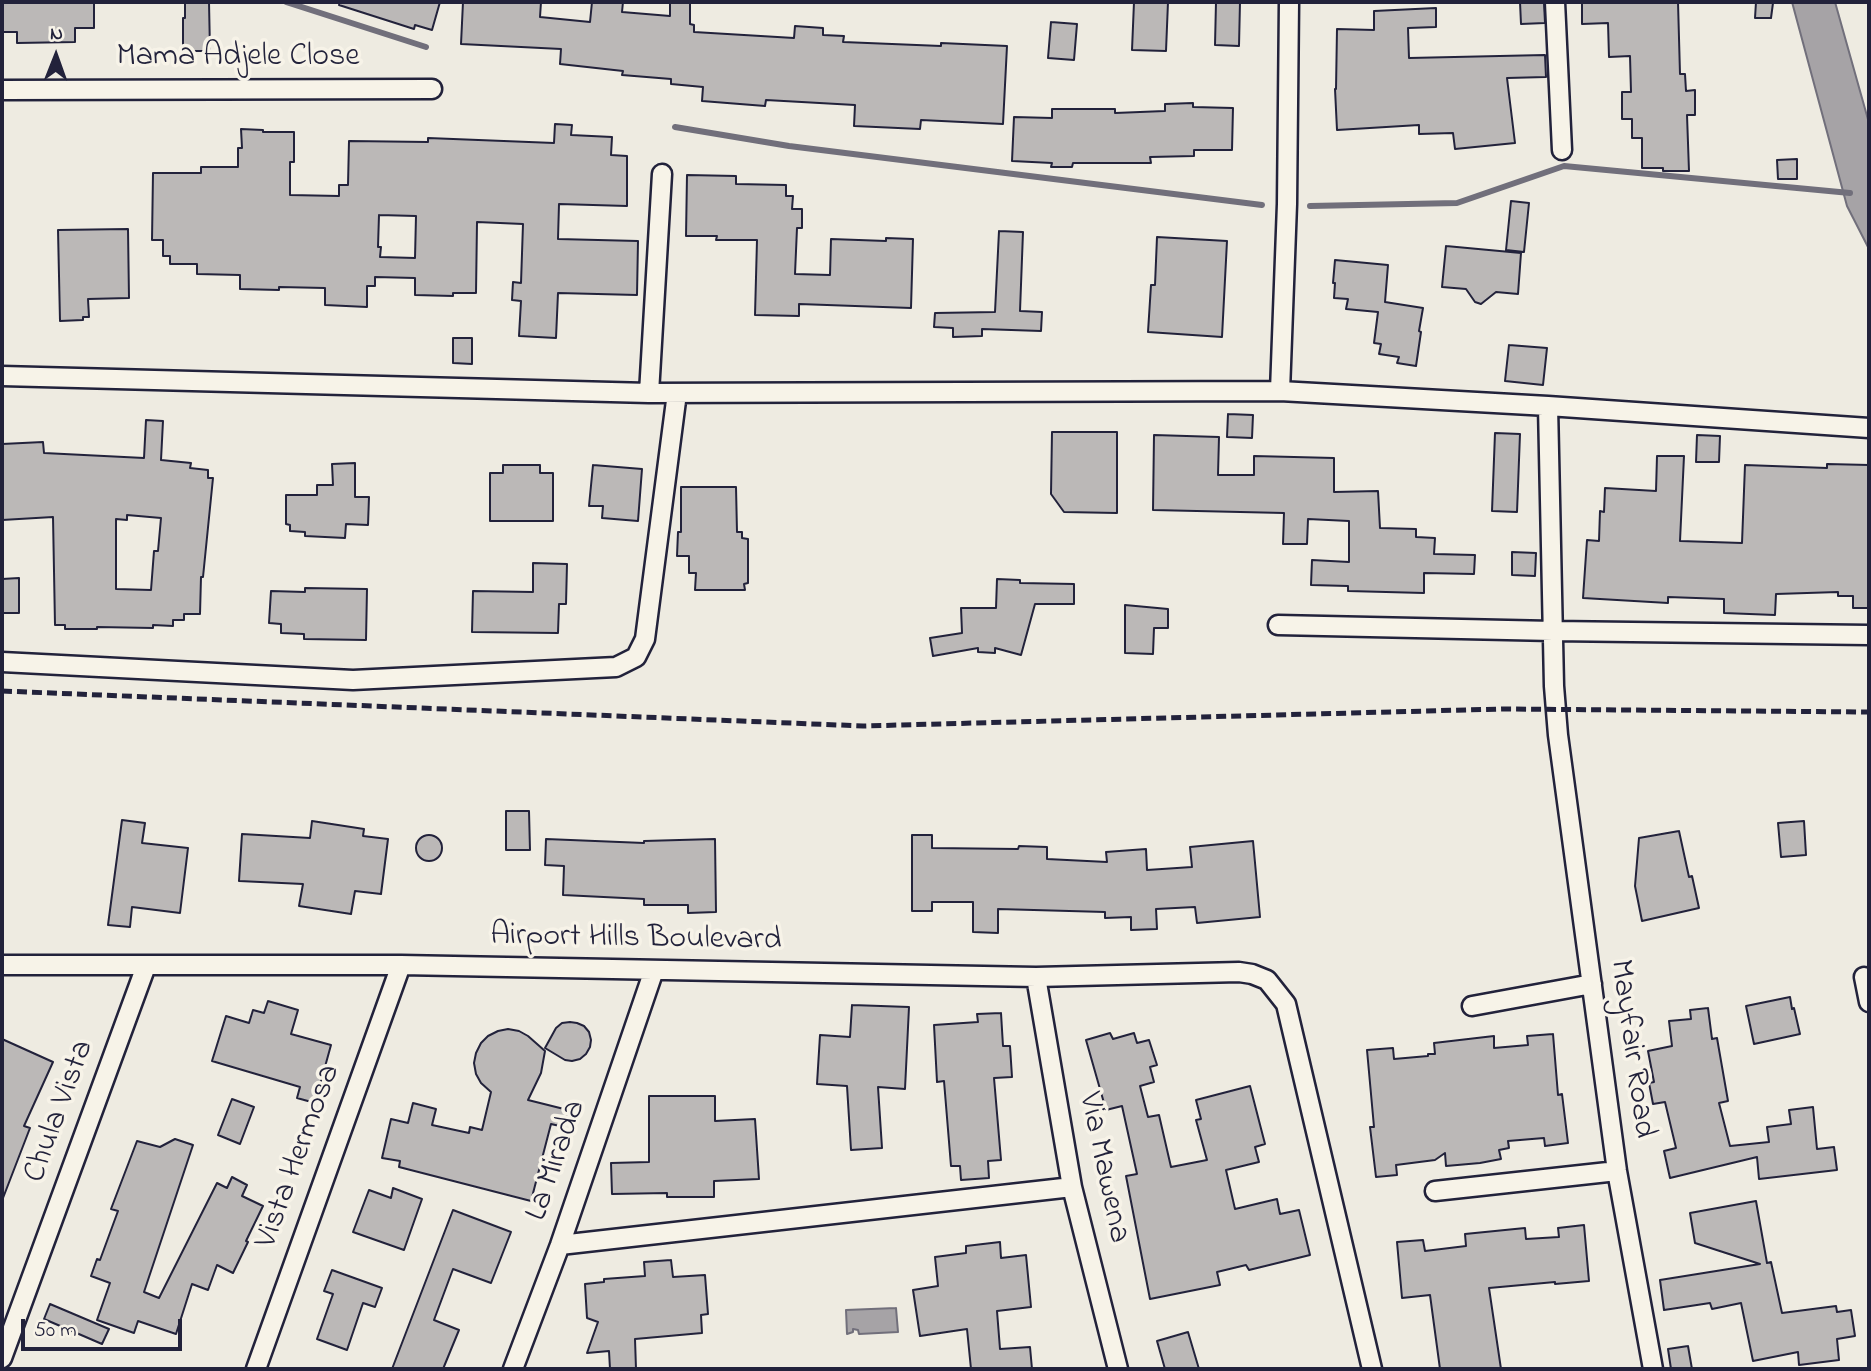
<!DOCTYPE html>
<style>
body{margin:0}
#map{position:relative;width:1871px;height:1371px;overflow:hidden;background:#eeebe1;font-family:"Indie Flower",sans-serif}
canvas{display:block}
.frame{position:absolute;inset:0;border:4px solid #22223b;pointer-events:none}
.north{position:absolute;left:21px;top:21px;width:70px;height:70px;-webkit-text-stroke:5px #f7f3e8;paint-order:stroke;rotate:1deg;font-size:19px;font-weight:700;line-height:28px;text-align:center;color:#22223b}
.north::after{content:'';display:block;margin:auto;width:24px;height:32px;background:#22223b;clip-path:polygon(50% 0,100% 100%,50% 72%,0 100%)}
.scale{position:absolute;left:21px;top:1319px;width:161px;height:32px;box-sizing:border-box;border:4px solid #22223b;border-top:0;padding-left:9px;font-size:21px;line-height:24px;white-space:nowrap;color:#22223b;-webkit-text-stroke:5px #f7f3e8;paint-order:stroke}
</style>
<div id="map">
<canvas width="1871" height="1371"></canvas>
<div class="frame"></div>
<div class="north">N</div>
<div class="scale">50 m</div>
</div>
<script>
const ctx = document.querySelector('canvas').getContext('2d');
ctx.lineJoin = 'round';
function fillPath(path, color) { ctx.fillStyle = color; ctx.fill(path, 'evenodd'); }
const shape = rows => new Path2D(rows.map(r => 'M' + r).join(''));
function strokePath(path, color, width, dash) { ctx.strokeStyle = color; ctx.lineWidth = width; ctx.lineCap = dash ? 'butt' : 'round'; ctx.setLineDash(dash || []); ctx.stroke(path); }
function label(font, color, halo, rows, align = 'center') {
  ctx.font = font + ' "Indie Flower",sans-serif'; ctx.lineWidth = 7; ctx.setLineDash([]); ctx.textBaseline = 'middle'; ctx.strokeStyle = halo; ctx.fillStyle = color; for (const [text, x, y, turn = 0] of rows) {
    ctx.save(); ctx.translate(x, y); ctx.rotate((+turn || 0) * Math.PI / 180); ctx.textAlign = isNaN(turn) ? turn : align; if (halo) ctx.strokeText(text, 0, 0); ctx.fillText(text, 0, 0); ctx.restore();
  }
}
const water = shape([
 [1792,2,1835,2,1869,123,1869,249,1847,206,1792,2],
 [896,1308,898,1332,859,1334,858,1330,853,1329,853,1332,847,1334,846,1310,896,1308]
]);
const stream = shape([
 [286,2,426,47],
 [675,127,789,146,1262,205],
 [1310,206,1457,203,1564,166,1850,193]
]);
const building = shape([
 [2,2,94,2,94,28,75,28,75,42,17,43,17,32,2,32,2,2],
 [185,2,209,2,210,51,183,51,183,18,185,18,185,2],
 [340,2,440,2,432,30,415,25,414,29,339,5,340,2],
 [463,2,541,2,540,17,590,22,592,2,623,2,622,12,670,16,670,2,690,2,690,24,694,25,694,32,794,38,795,26,823,28,823,35,844,36,843,42,941,46,941,43,1007,46,1003,124,921,120,920,129,854,126,855,105,766,100,765,106,702,101,703,87,671,84,671,79,622,75,623,71,560,64,561,49,461,44,463,2],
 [1134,2,1168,2,1166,51,1132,50,1134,2],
 [1216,2,1240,2,1239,46,1215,45,1216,2],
 [1520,2,1544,2,1545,23,1521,24,1520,2],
 [1582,2,1678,2,1680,74,1685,74,1686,91,1695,90,1695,115,1687,115,1689,171,1663,171,1663,168,1642,168,1642,138,1632,138,1632,119,1622,119,1622,92,1631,92,1630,56,1609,57,1608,23,1582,24,1582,2],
 [1756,2,1773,3,1771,18,1755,18,1756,2],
 [1436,8,1436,27,1408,28,1409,58,1545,55,1546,77,1507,78,1515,143,1455,149,1453,133,1419,134,1419,125,1337,130,1335,89,1336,89,1337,29,1374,30,1374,11,1436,8],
 [1051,22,1077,24,1074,60,1048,58,1051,22],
 [1193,103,1193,107,1233,108,1232,150,1194,150,1194,156,1150,157,1151,163,1073,163,1072,167,1051,167,1052,163,1012,161,1014,117,1052,118,1052,109,1115,109,1115,113,1165,111,1165,104,1193,103],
 [555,124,572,125,571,135,612,137,611,155,627,156,627,206,559,204,558,239,638,241,637,295,558,293,556,338,519,336,521,301,512,300,513,282,521,283,523,224,477,222,476,293,453,293,453,296,415,295,415,278,375,277,375,286,367,286,367,307,325,305,325,288,279,287,279,290,240,289,240,275,197,274,197,264,170,264,170,256,163,256,163,240,152,240,153,173,201,173,201,167,238,167,238,148,242,148,241,129,263,130,263,132,294,132,294,162,290,162,290,195,339,196,339,185,348,185,349,141,428,142,428,138,554,143,555,124],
 [379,215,416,216,415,258,380,257,381,247,378,247,379,215],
 [1797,159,1797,179,1778,179,1777,160,1797,159],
 [687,175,736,176,736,184,786,185,786,196,793,196,792,209,802,209,802,228,797,228,795,274,830,275,831,239,886,241,886,238,913,239,911,308,799,304,799,316,755,315,757,240,716,240,717,236,686,236,687,175],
 [1511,201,1529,203,1524,252,1506,250,1511,201],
 [128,229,129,298,88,299,89,317,83,317,83,320,60,321,58,230,128,229],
 [999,231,1023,232,1020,311,1042,312,1041,331,982,329,982,336,953,337,953,328,934,327,935,313,995,312,999,231],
 [1157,237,1227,241,1222,337,1148,332,1151,285,1155,285,1157,237],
 [1446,246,1521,253,1518,294,1496,292,1481,304,1475,302,1466,289,1442,287,1446,246],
 [1335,260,1388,265,1385,302,1423,308,1419,331,1421,332,1416,366,1397,363,1399,357,1379,354,1381,344,1374,343,1378,312,1346,309,1348,299,1334,298,1335,283,1333,283,1335,260],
 [453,338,472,338,472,364,453,363,453,338],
 [1509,345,1547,348,1543,385,1505,381,1509,345],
 [1228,414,1253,415,1252,438,1227,437,1228,414],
 [146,420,163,421,161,460,191,463,190,468,208,470,208,478,213,478,203,577,201,577,200,614,184,614,184,620,173,620,173,626,153,625,153,628,97,627,97,629,65,629,65,625,55,625,53,517,2,520,2,444,43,442,44,453,144,458,146,420],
 [127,515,161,518,158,551,154,551,151,590,116,589,116,519,127,520,127,515],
 [1052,432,1117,432,1117,513,1064,512,1051,494,1052,432],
 [1495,433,1520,434,1517,512,1492,511,1495,433],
 [1154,435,1219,437,1218,475,1254,475,1254,456,1334,458,1334,492,1378,491,1380,528,1416,529,1416,537,1435,538,1434,554,1475,555,1474,574,1424,573,1424,593,1348,591,1348,586,1311,585,1312,560,1349,562,1349,521,1308,519,1307,544,1283,544,1284,513,1153,510,1154,435],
 [1697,435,1720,436,1719,462,1696,462,1697,435],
 [1657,456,1684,456,1680,541,1742,543,1745,465,1827,468,1827,464,1869,465,1869,608,1853,608,1853,596,1838,596,1838,592,1776,594,1775,615,1724,613,1724,599,1668,597,1668,603,1583,598,1587,540,1599,541,1600,511,1604,512,1605,488,1656,491,1657,456],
 [355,463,355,497,369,497,368,525,346,524,345,538,305,536,305,532,290,531,290,525,286,524,286,495,317,495,317,485,333,485,332,464,355,463],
 [503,465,540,465,540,473,553,473,553,521,490,521,490,473,503,473,503,465],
 [593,465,642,469,638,521,602,518,603,506,589,506,593,465],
 [681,487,736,487,737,532,742,532,742,538,748,539,748,583,744,584,745,590,695,590,696,573,689,573,689,556,677,556,678,532,681,532,681,487],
 [1512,552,1536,553,1535,576,1512,575,1512,552],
 [533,563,567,564,566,604,559,604,558,633,472,632,473,591,533,592,533,563],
 [19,578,19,613,2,613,2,579,19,578],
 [997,579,1020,580,1020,583,1074,584,1074,604,1035,604,1021,655,995,648,995,653,978,652,978,648,933,656,930,638,962,633,961,608,996,608,997,579],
 [305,588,367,589,366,640,304,639,304,634,281,633,281,624,269,623,271,591,305,592,305,588],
 [1125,605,1168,609,1168,628,1154,628,1153,654,1125,653,1125,605],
 [506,811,529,811,530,850,506,850,506,811],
 [122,820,145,823,142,843,188,848,180,913,132,907,130,927,108,925,122,820],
 [312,821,364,829,363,836,388,839,381,894,355,891,351,914,299,906,303,884,239,881,242,834,310,838,312,821],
 [1804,821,1806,855,1781,857,1778,823,1804,821],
 [1679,831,1689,877,1692,876,1699,908,1642,921,1635,886,1639,838,1679,831],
 '416 848a13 13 0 1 1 26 0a13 13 0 1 1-26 0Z',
 [912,835,932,835,932,848,1018,849,1019,846,1047,847,1047,859,1107,862,1106,852,1146,849,1147,870,1192,867,1190,847,1253,841,1260,917,1197,923,1195,907,1156,909,1157,929,1131,930,1131,917,1105,918,1105,912,998,909,998,933,973,932,973,902,932,902,932,911,912,911,912,835],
 [546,839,644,843,644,841,715,839,716,912,688,913,688,905,644,905,644,899,563,895,564,866,545,865,546,839],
 [1790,997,1792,1009,1794,1008,1800,1034,1754,1044,1746,1006,1790,997],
 [268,1001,298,1010,291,1034,331,1045,315,1103,297,1098,300,1087,212,1061,226,1016,249,1023,253,1010,264,1013,268,1001],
 [852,1005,909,1007,905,1089,878,1087,882,1148,851,1150,847,1086,817,1084,820,1035,850,1037,852,1005],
 [1708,1008,1712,1039,1717,1038,1728,1101,1719,1103,1730,1146,1769,1142,1767,1127,1791,1124,1789,1110,1813,1107,1817,1149,1834,1147,1837,1170,1759,1179,1757,1157,1670,1178,1664,1151,1676,1148,1665,1102,1653,1104,1649,1083,1654,1082,1648,1051,1672,1046,1669,1021,1691,1019,1690,1010,1708,1008],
 [1001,1013,1003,1046,1010,1046,1012,1077,994,1078,1001,1160,988,1161,989,1178,961,1180,960,1166,951,1166,944,1081,937,1082,934,1025,978,1022,977,1014,1001,1013],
 [570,1022,577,1023,584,1026,589,1032,591,1040,590,1047,586,1054,580,1059,572,1061,565,1060,545,1048,556,1028,562,1023,570,1022],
 [508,1029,519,1031,528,1036,545,1051,541,1073,528,1100,568,1110,564,1127,551,1124,531,1201,399,1167,400,1161,382,1158,391,1119,408,1123,413,1103,436,1109,432,1125,469,1133,470,1127,482,1130,491,1092,481,1083,476,1074,474,1063,476,1053,481,1043,488,1036,498,1031,508,1029],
 [1110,1033,1113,1039,1134,1033,1137,1043,1149,1040,1157,1065,1150,1067,1154,1082,1140,1086,1148,1117,1159,1115,1171,1167,1207,1160,1196,1120,1201,1119,1196,1100,1250,1086,1265,1144,1255,1147,1259,1162,1226,1170,1235,1209,1277,1199,1280,1214,1299,1210,1310,1255,1249,1270,1246,1265,1217,1272,1220,1285,1150,1299,1126,1176,1137,1174,1122,1106,1106,1110,1086,1040,1110,1033],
 [1553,1034,1558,1095,1562,1094,1568,1143,1545,1146,1544,1138,1508,1141,1509,1148,1499,1150,1501,1159,1480,1163,1446,1166,1445,1153,1435,1160,1396,1165,1397,1175,1376,1177,1370,1127,1374,1127,1367,1050,1393,1048,1394,1059,1428,1056,1428,1054,1435,1054,1434,1043,1494,1036,1494,1048,1528,1045,1527,1036,1553,1034],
 [2,1039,53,1062,24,1126,30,1128,3,1198,2,1039],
 [649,1096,715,1096,715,1121,755,1119,759,1179,714,1181,714,1197,667,1197,667,1193,612,1194,611,1163,649,1162,649,1096],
 [232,1099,254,1107,240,1144,218,1135,232,1099],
 [175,1139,193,1145,144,1292,159,1298,217,1183,227,1188,232,1177,247,1185,242,1196,263,1206,246,1241,248,1242,233,1273,217,1265,208,1290,192,1284,176,1334,138,1321,134,1333,97,1320,110,1283,91,1276,97,1259,100,1260,118,1211,111,1209,137,1141,160,1147,175,1139],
 [393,1188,422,1199,404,1250,353,1232,369,1190,391,1198,393,1188],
 [1756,1201,1767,1263,1771,1262,1782,1313,1836,1306,1837,1312,1851,1310,1855,1336,1837,1339,1839,1360,1799,1365,1798,1352,1753,1361,1741,1303,1712,1309,1710,1303,1664,1310,1660,1280,1760,1264,1695,1243,1690,1213,1756,1201],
 [453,1210,511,1232,491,1283,453,1269,434,1320,459,1330,443,1369,392,1369,453,1210],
 [1584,1225,1589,1281,1555,1284,1555,1282,1489,1288,1501,1369,1440,1369,1430,1295,1402,1298,1397,1242,1423,1240,1425,1251,1466,1246,1465,1234,1525,1228,1526,1239,1559,1237,1558,1228,1584,1225],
 [1000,1242,1001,1258,1026,1255,1031,1307,997,1311,1000,1349,1030,1347,1032,1369,971,1369,967,1329,920,1336,913,1290,938,1286,935,1257,966,1253,966,1246,1000,1242],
 [671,1260,673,1277,705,1275,708,1314,701,1315,702,1333,635,1339,636,1369,610,1369,609,1351,587,1353,598,1322,587,1318,585,1284,604,1282,604,1279,645,1276,644,1262,671,1260],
 [332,1270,382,1288,375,1307,363,1303,347,1350,317,1339,333,1294,324,1291,332,1270],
 [50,1304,109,1329,102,1344,44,1319,50,1304],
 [1188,1332,1199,1369,1165,1369,1157,1341,1188,1332],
 [1688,1346,1692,1369,1671,1369,1668,1349,1688,1346]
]);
const street = shape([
 [1555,2,1562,150],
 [2,90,432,89],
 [2,376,649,393,1280,391,1548,406,1869,428],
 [1280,391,1287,204,1289,2],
 [649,393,662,174],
 [1548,406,1554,686,1558,735,1617,1171,1653,1369],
 [1278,625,1553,631,1869,635],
 [2,662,353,680,616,667,636,657,645,639,677,393],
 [2,965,401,965,1036,977,1239,972,1252,974,1267,980,1286,1004,1372,1369],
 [1036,977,1072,1187,1118,1369],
 [1864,977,1869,1002],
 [1472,1006,1592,984],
 [1435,1191,1617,1171],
 [560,1245,1072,1187],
 [2,1358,146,966],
 [256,1369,401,965],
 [513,1369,560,1245,654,970]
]);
const rail = shape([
 [2,691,863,726,1502,709,1869,712]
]);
const streetNames = [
 ["Mama Adjele Close",238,59],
 ["Airport Hills Boulevard",636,940,1],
 ["Mayfair Road",1630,1049,82],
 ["Chula Vista",61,1112,-70],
 ["Vista Hermosa",300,1157,-70],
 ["La Mirada",558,1161,-71],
 ["Via Mawena",1102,1168,78]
];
fillPath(water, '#a6a3a6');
strokePath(water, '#716f7b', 2);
strokePath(stream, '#716f7b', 6);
fillPath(building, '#bbb8b7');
strokePath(building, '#22223b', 2);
strokePath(street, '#22223b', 23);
strokePath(street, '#f7f3e8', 18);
strokePath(rail, '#22223b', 5, [10, 5]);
label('32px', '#22223b', '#f7f3e8', streetNames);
</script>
